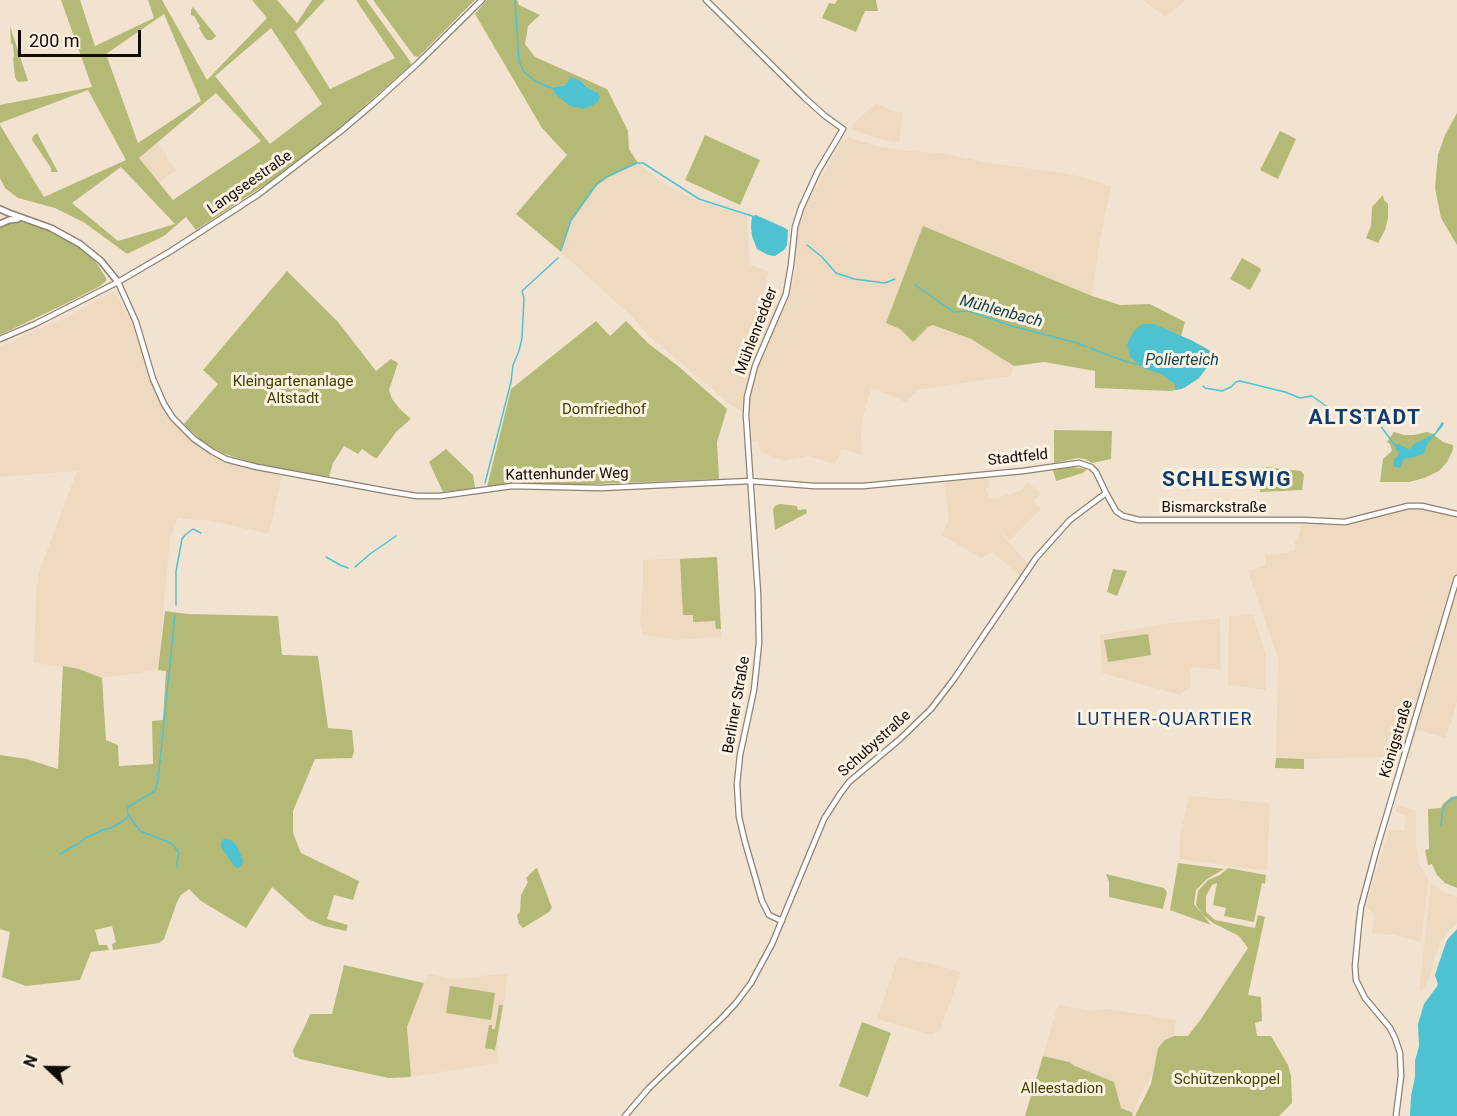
<!DOCTYPE html>
<meta charset="utf-8">
<style>
body{margin:0}
#map{position:relative;width:1457px;height:1116px;overflow:hidden;background:#f2e3d1;font-family:Roboto,sans-serif}
canvas{display:block}
.north{position:absolute;left:18px;top:1038px;width:60px;height:60px;-webkit-text-stroke:4px #fdf1e2;paint-order:stroke;rotate:292deg;font-size:16px;font-weight:700;line-height:24px;text-align:center;color:#110c06}
.north::after{content:'';display:block;margin:auto;width:21px;height:27px;background:#110c06;clip-path:polygon(50% 0,100% 100%,50% 72%,0 100%)}
.scale{position:absolute;left:18px;top:30px;width:123px;height:27px;box-sizing:border-box;border:3px solid #110c06;border-top:0;padding-left:8px;font-size:18px;line-height:21px;white-space:nowrap;color:#110c06;-webkit-text-stroke:4px #fdf1e2;paint-order:stroke}
</style>
<div id="map">
<canvas width="1457" height="1116"></canvas>
<div class="north">N</div>
<div class="scale">200 m</div>
</div>
<script>
const ctx = document.querySelector('canvas').getContext('2d');
ctx.lineJoin = 'round';
function fillPath(path, color) { ctx.fillStyle = color; ctx.fill(path, 'evenodd'); }
const shape = rows => new Path2D(rows.map(r => 'M' + r).join(''));
function strokePath(path, color, width, dash) { ctx.strokeStyle = color; ctx.lineWidth = width; ctx.lineCap = dash ? 'butt' : 'round'; ctx.setLineDash(dash || []); ctx.stroke(path); }
function label(font, color, halo, rows, align = 'center') {
  ctx.font = font + ' Roboto,sans-serif'; ctx.lineWidth = 6; ctx.setLineDash([]); ctx.textBaseline = 'middle'; ctx.strokeStyle = halo; ctx.fillStyle = color; for (const [text, x, y, turn = 0] of rows) {
    ctx.save(); ctx.translate(x, y); ctx.rotate((+turn || 0) * Math.PI / 180); ctx.textAlign = isNaN(turn) ? turn : align; if (halo) ctx.strokeText(text, 0, 0); ctx.fillText(text, 0, 0); ctx.restore();
  }
}
const built = shape([
 [1143,0,1186,0,1165,17],
 [876,103,892,111,903,113,899,143,883,140,861,133,853,129,853,124],
 [849,137,876,146,909,151,941,153,989,163,1063,173,1086,178,1111,186,1099,245,1092,296,923,226,900,329,913,342,928,327,933,325,971,339,1014,366,1011,376,919,390,905,402,877,390,871,390,863,416,861,436,862,455,842,449,835,464,808,456,784,461,761,452,758,442,751,441,751,412,741,411,731,405,651,338,631,316,561,252,571,222,597,185,607,178,638,163,665,184,696,200,747,216,750,265,769,271,762,298,785,309,796,270,796,243,799,226,805,208,841,142],
 [157,143,168,156,166,157,176,170,159,183,139,158],
 [114,291,138,334,151,379,162,406,178,428,189,439,205,451,220,459,242,467,282,475,269,534,203,519,202,521,178,518,170,539,158,670,102,678,79,669,34,663,36,593,39,572,77,471,0,477,0,346,64,318],
 [987,478,990,487,986,488,989,498,993,497,993,499,1020,491,1028,482,1041,494,1034,501,1041,509,1009,541,999,527,1005,538,1028,564,1020,576,992,552,981,558,941,535,949,520,944,482],
 [1425,503,1457,511,1457,702,1446,738,1417,730,1411,749,1411,757,1304,759,1276,758,1278,658,1248,571,1266,565,1265,555,1287,553,1295,550,1295,542,1299,535,1302,519,1334,520,1412,505],
 [717,557,721,637,677,640,643,635,640,621,643,585,643,560],
 [1253,615,1266,655,1266,690,1228,685,1229,616],
 [1220,618,1221,670,1190,667,1190,687,1180,695,1102,673,1100,635,1165,624],
 [1189,796,1270,803,1267,871,1179,859,1180,835],
 [1397,805,1416,811,1416,846,1419,864,1428,878,1428,883,1421,942,1395,935,1372,934,1374,915,1366,906,1389,829,1404,831,1406,816,1395,811],
 [1431,883,1445,893,1457,897,1457,923,1447,933,1440,944,1433,963,1430,977,1422,992,1419,989],
 [898,957,934,964,961,972,940,1030,931,1035,877,1019],
 [508,973,497,1051,499,1063,411,1077,407,1027,428,974,454,979],
 [1058,1005,1087,1010,1108,1009,1176,1020,1174,1036,1165,1040,1158,1048,1152,1076,1144,1088,1133,1113,1121,1108,1069,1062,1043,1056]
]);
const green = shape([
 [61,0,80,0,95,46,154,18,148,0,162,0,207,80,267,18,252,0,277,0,297,23,312,0,325,0,295,32,330,89,395,58,356,0,366,0,410,61,411,65,320,145,274,179,196,230,186,217,164,236,127,254,85,223,55,208,18,198,5,188,0,178,0,125,44,197,126,160,88,90,0,123,0,105,92,87],
 [164,14,201,101,138,143,106,54],
 [271,28,322,104,270,144,215,76],
 [216,93,261,141,173,200,139,158],
 [121,167,175,224,118,241,72,203],
 [373,0,475,0,418,57,414,56],
 [487,0,517,0,519,5,540,15,528,26,525,44,535,57,607,89,628,131,629,149,638,163,607,178,597,185,571,222,561,252,516,214,567,155,542,128,475,14],
 [581,81,588,88,597,92,561,98,554,93,555,87],
 [837,0,876,0,878,11,865,11,856,32,822,18,829,3,835,4],
 [193,7,216,36,212,40,207,40,205,38,199,28,200,26,194,16,191,15,191,10],
 [10,26,28,81,20,82,17,81,15,77,13,58,14,56,13,45,11,43],
 [1457,113,1457,245,1441,218,1435,188,1438,155,1445,135],
 [1280,131,1296,139,1278,179,1260,170],
 [37,133,58,172,51,172,51,168,32,140,33,136],
 [705,135,760,160,740,205,685,180],
 [1383,195,1384,200,1388,204,1388,218,1385,230,1378,243,1366,238,1371,226,1372,207],
 [14,221,32,224,50,230,67,239,85,252,96,262,106,278,106,281,100,286,71,301,0,335,0,226],
 [923,226,1092,296,1120,305,1150,304,1185,322,1181,336,1206,348,1216,355,1199,378,1182,389,1170,391,1095,388,1095,371,1044,362,1014,366,971,339,933,325,928,327,913,342,900,329,886,323],
 [1242,258,1260,268,1261,270,1250,290,1230,279],
 [287,271,338,322,376,371,391,359,398,363,389,390,392,399,400,409,411,419,397,431,377,458,375,458,362,449,358,454,344,446,333,463,329,477,256,464,222,453,201,440,184,424,218,384,203,370],
 [596,321,610,336,626,321,649,344,678,366,727,409,717,442,719,479,569,485,518,483,487,487,511,389],
 [1054,430,1112,431,1111,459,1092,463,1085,459,1078,458,1054,463],
 [1394,432,1404,435,1414,435,1427,432,1433,434,1443,442,1453,445,1453,450,1447,462,1439,471,1424,478,1409,482,1380,482,1383,459,1392,451,1390,444,1387,442],
 [446,449,473,475,475,488,443,492,429,462],
 [1071,467,1087,469,1083,473,1056,481,1053,470],
 [1266,467,1301,471,1304,475,1302,490,1260,492,1261,481],
 [780,504,797,506,798,510,806,509,807,513,775,530,773,509,775,506],
 [717,557,721,629,716,629,715,621,693,622,693,615,683,615,680,559],
 [1113,569,1127,571,1117,596,1107,592],
 [165,611,187,614,278,616,282,655,318,656,328,728,352,730,354,751,352,758,315,759,293,811,293,833,301,853,359,881,353,900,334,895,327,919,348,925,346,931,324,926,308,919,272,887,246,928,201,901,189,889,181,895,177,902,164,939,159,943,113,950,112,944,116,942,112,926,95,930,99,945,107,945,109,950,91,952,80,980,26,986,2,977,10,932,0,929,0,755,27,759,58,769,63,666,79,669,102,678,106,740,118,745,119,766,153,764,152,721,163,720,166,671,158,670],
 [1148,634,1151,655,1108,662,1104,640],
 [1276,758,1304,759,1304,769,1275,768],
 [1457,796,1457,888,1445,883,1437,875,1432,864,1428,865,1425,850,1429,849,1428,809,1441,808,1443,804,1451,797],
 [1178,863,1224,869,1207,879,1196,890,1194,904,1211,925,1170,910],
 [537,868,552,908,549,912,523,928,519,924,517,915,520,912,521,895,528,882,526,878,535,869],
 [1228,868,1266,875,1265,884,1262,883,1254,922,1224,916,1226,908,1213,905,1217,883,1212,885,1206,896,1206,912,1215,920,1255,928,1258,915,1265,917,1248,995,1261,997,1262,1021,1255,1023,1257,1036,1271,1036,1288,1065,1291,1076,1292,1103,1279,1116,1135,1116,1151,1084,1158,1048,1165,1040,1174,1036,1188,1036,1201,1019,1248,948,1239,936,1213,923,1203,915,1196,905,1198,891,1208,880,1220,875],
 [1106,874,1164,888,1167,892,1163,909,1109,897,1109,882],
 [344,965,424,983,407,1027,411,1077,389,1078,300,1059,294,1056,293,1050,306,1024,310,1014,332,1014],
 [450,986,495,993,491,1020,446,1013],
 [499,1005,503,1005,495,1050,485,1048,489,1025,492,1025,492,1029,495,1029],
 [862,1022,891,1033,868,1097,839,1086],
 [1043,1056,1069,1062,1075,1066,1114,1082,1121,1108,1133,1113,1132,1116,1025,1116]
]);
const water = shape([
 [571,77,581,81,588,88,597,92,600,97,597,103,584,109,570,106,554,93,554,87,565,85],
 [756,215,785,228,788,230,787,245,784,250,775,256,768,255,757,249,752,236,751,227,752,216],
 [1142,324,1154,324,1193,341,1216,355,1199,378,1184,388,1175,390,1175,384,1161,374,1146,369,1130,357,1127,344,1134,331],
 [1442,422,1444,423,1442,427,1428,443,1424,453,1415,457,1404,459,1400,468,1393,466,1395,457,1397,457,1399,453,1395,447,1395,445,1399,444,1408,449,1411,448,1414,444,1426,438,1435,433],
 [223,839,232,840,237,846,243,860,242,865,238,868,235,867,221,847,221,843],
 [1457,929,1457,1116,1410,1116,1411,1096,1415,1077,1415,1061,1419,1046,1418,1024,1424,1004,1438,985,1435,975,1443,951,1447,940]
]);
const stream = shape([
 [515,0,519,61,524,72,537,82,554,89],
 [807,245,822,257,836,273,854,279,885,283,895,279],
 [561,250,571,220,596,185,606,177,637,163,643,163,699,199,752,216],
 [915,285,954,312,969,311,1012,326,1077,343,1087,347],
 [1090,348,1124,361,1140,365],
 [1203,386,1205,388,1222,391,1231,387,1236,382,1240,381,1285,392,1300,398,1312,396,1329,408],
 [1346,411,1379,424,1395,445],
 [485,483,511,382,513,365,519,351,522,338,524,298,522,291,558,258],
 [326,557,340,565,348,568],
 [355,567,370,554,396,536],
 [176,605,176,571,182,539,185,535,193,529,201,533],
 [175,615,158,780,155,791,128,807,127,810,128,814,140,831,171,843,174,846,179,853,177,861,177,867],
 [1441,826,1442,812,1446,804,1452,799,1457,797],
 [60,854,78,844,87,837,95,834,102,830,111,828,122,822,127,818,128,815]
]);
const minor = shape([
 [706,0,805,98,825,116,843,129,818,171,801,208,795,227,791,265,786,294,755,366,747,397,746,415,758,594,759,643,754,690,740,755,737,784,738,802,739,817,745,842,762,901,769,915,782,921],
 [118,282,136,322,153,379,164,404,173,418,194,439,213,452,226,459,237,462,257,467,392,492,417,496,440,496,512,486,601,488,750,481,814,486,863,486,1023,471,1079,463,1091,467,1096,472,1106,493,1116,511,1123,516,1139,520,1303,520,1345,522,1408,506,1422,506,1457,514],
 [0,339,35,324,118,282,171,251,259,194,341,131,375,102,418,63,482,0],
 [625,1116,649,1088,723,1017,736,1003,751,983,772,944,824,819,840,794,849,782,900,739,931,709,954,679,1036,558,1070,520,1106,493],
 [1396,1116,1401,1076,1400,1053,1395,1038,1390,1028,1365,998,1356,980,1355,966,1359,923,1361,907,1376,851,1457,578]
]);
const major = shape([
 [0,209,9,213,51,228,80,244,101,261,118,282],
 [0,224,9,220,18,219]
]);
const streetNames = [
 ["Langseestraße",250,183,-35],
 ["Mühlenredder",757,331,-69],
 ["Stadtfeld",1018,458,-6],
 ["Kattenhunder Weg",567,475,-1],
 ["Bismarckstraße",1214,508],
 ["Berliner Straße",737,705,-80],
 ["Königstraße",1397,739,-73],
 ["Schubystraße",875,744,-42]
];
const parkNames = [
 ["Kleingartenanlage",293,382],
 ["Altstadt",293,399],
 ["Domfriedhof",604,410],
 ["Schützenkoppel",1227,1080],
 ["Alleestadion",1062,1089]
];
const waterNames = [
 ["Mühlenbach",1001,312,15],
 ["Polierteich",1182,361]
];
const quarterNames = [
 ["LUTHER-QUARTIER",1165,720]
];
const districtNames = [
 ["ALTSTADT",1365,419],
 ["SCHLESWIG",1227,481]
];
fillPath(built, '#eddac1');
fillPath(green, '#b5b976');
fillPath(water, '#4fc2d2');
strokePath(stream, '#4fc2d2', 1.5);
strokePath(minor, '#8e8170', 7);
strokePath(major, '#8e8170', 8);
strokePath(minor, '#fff', 4.5);
strokePath(major, '#fff', 5);
label('15px', '#110c06', '#fdf1e2', streetNames);
label('15px', '#3f4100', '#fdf1e2', parkNames);
label('italic 16px', '#13474d', '#fdf1e2', waterNames);
ctx.letterSpacing = '1.5px';
label('18px', '#0d3d70', '#fdf1e2', quarterNames);
ctx.letterSpacing = '0px';
ctx.letterSpacing = '1.5px';
label('bold 21px', '#0d3d70', '#fdf1e2', districtNames);
ctx.letterSpacing = '0px';
</script>
